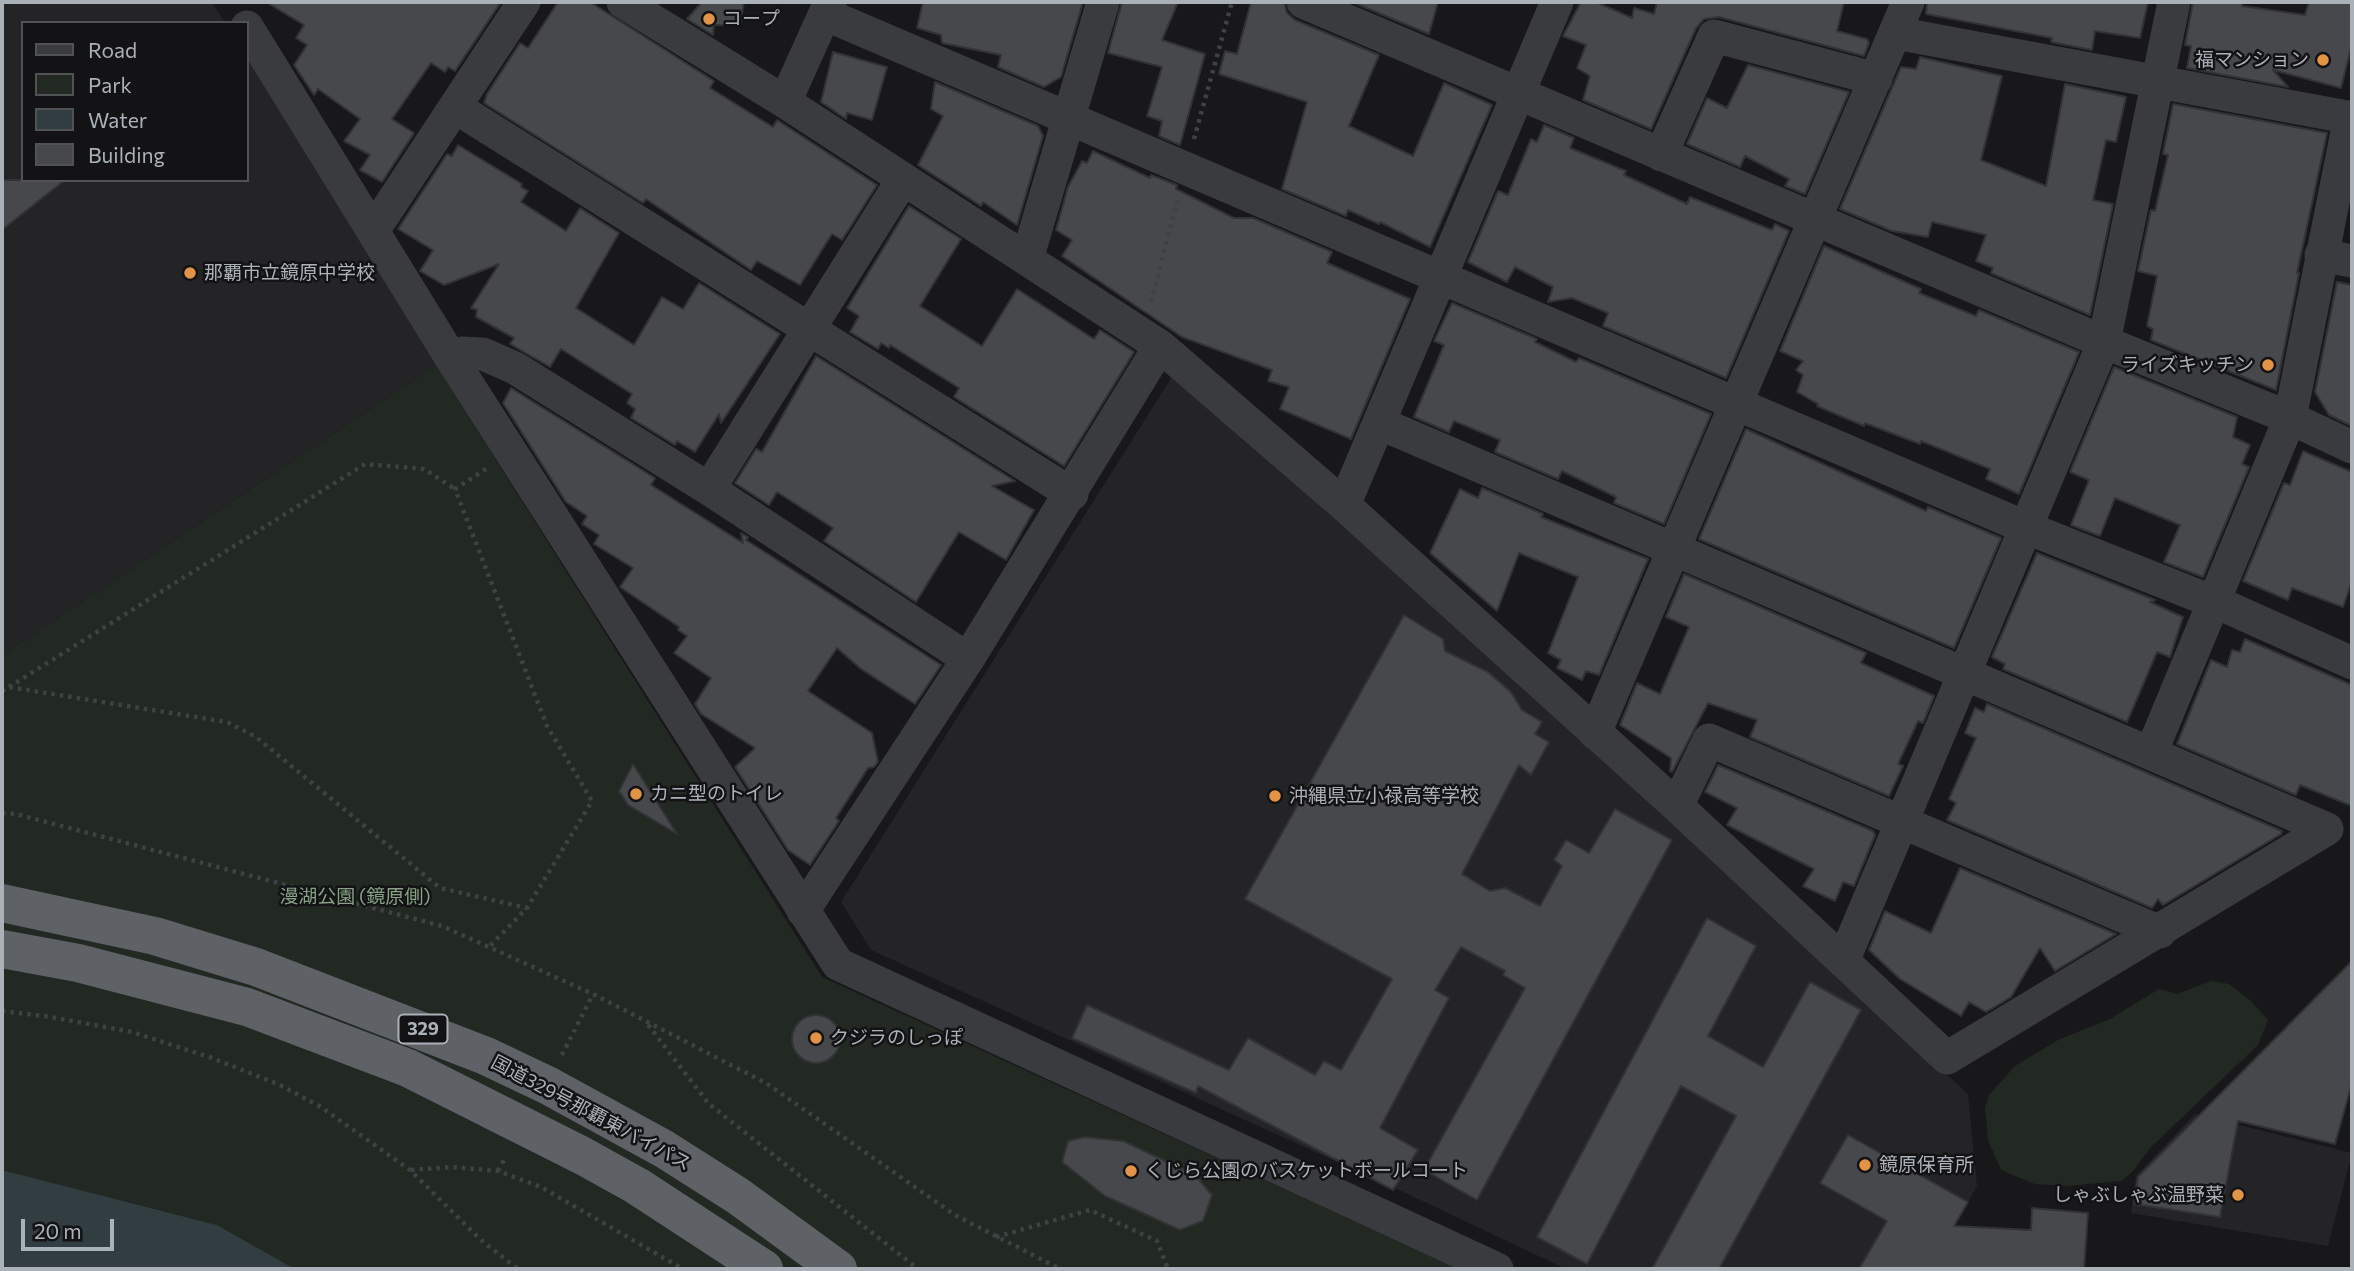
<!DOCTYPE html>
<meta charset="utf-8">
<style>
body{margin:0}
#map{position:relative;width:2354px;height:1271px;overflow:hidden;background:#18181a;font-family:Commissioner,sans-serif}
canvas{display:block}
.frame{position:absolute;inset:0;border:4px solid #abb1b8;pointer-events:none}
.legend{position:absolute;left:21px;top:21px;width:228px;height:161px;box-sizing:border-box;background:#131315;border:2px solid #505256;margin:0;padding:9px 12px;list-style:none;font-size:21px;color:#abb1b8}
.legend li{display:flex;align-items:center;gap:14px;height:35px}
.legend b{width:35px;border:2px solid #505256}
.scale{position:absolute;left:21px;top:1219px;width:93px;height:32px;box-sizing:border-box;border:4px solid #abb1b8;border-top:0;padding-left:9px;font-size:21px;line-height:24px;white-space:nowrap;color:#abb1b8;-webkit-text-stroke:5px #131315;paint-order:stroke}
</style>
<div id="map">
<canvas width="2354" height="1271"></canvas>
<div class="frame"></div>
<ul class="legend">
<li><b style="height:9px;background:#393b3e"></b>Road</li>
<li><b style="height:19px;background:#222922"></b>Park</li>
<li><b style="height:19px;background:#323d41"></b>Water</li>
<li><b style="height:19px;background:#47484c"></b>Building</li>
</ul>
<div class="scale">20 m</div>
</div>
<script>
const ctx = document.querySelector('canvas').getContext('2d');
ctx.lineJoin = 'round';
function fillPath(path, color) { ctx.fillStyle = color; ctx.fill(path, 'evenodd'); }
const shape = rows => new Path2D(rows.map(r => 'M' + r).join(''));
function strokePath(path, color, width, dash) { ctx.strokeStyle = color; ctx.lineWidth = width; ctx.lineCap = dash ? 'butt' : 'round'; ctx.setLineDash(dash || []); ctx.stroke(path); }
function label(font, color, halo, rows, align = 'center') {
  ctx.font = font + ' Commissioner,"Noto Sans JP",sans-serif'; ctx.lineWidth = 5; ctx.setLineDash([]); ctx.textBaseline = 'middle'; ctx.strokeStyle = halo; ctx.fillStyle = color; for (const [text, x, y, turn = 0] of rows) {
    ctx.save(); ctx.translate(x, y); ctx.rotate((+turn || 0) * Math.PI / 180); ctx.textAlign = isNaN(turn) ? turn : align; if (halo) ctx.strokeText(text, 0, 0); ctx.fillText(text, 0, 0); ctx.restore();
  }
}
const built = shape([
 [2,2,212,2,225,23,23,23,23,180,247,180,247,58,436,365,2,656],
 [1173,375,1528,691,1968,1094,1977,1186,1930,1269,1566,1269,1397,1189,871,950,841,902],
 [2195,1114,2352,1153,2328,1246,2131,1213,2136,1176]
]);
const green = shape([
 [436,365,822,977,1459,1269,295,1269,217,1225,2,1170,2,656],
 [2211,981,2229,984,2252,1002,2268,1020,2258,1045,2150,1148,2133,1171,2122,1181,2066,1186,2035,1184,2001,1170,1988,1140,1985,1108,1989,1095,2015,1066,2058,1040,2110,1019,2159,989,2177,994]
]);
const water = shape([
 [2,1170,217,1225,295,1269,2,1269]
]);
const building = shape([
 [266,2,501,2,455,71,448,67,445,72,431,63,392,119,414,133,382,182,360,170,370,155,344,141,360,119,318,89,314,95,294,65,307,45,296,38,304,25,266,2],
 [558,2,590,2,714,81,710,88,773,127,777,120,877,185,842,240,832,234,800,285,757,261,751,270,646,199,643,203,484,103,487,94,520,43,528,48,558,2],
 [702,2,744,2,740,25,714,25,713,35,687,19,702,2],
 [923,2,1083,2,1061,77,1044,87,998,67,1001,55,942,43,941,35,917,28,923,2],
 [1122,2,1178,2,1162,40,1205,54,1180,145,1159,136,1162,121,1147,116,1162,67,1108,53,1122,2],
 [1251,2,1284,2,1287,13,1295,20,1379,55,1349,126,1413,156,1444,83,1492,105,1430,247,1380,222,1379,224,1348,210,1346,216,1282,189,1307,102,1219,74,1225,51,1237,54,1251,2],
 [1352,2,1438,2,1429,34,1352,2],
 [1581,2,1596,2,1632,18,1634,8,1654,14,1657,2,1844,2,1837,31,1867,39,1869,43,1864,56,1719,17,1704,19,1696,28,1651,129,1583,100,1590,76,1577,68,1586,45,1563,36,1581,2],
 [1927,2,2148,2,2140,38,2095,31,2092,50,2051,42,2052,38,1926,14,1927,2],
 [2193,2,2243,2,2242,6,2305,15,2309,2,2352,2,2352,44,2341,88,2273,70,2288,87,2187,68,2191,46,2185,45,2193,2],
 [833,52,887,67,872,120,847,113,846,119,821,102,833,52],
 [1920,57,2002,76,1981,160,2046,186,2065,84,2126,97,2116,142,2106,140,2093,200,2113,204,2090,315,1991,273,1993,268,1976,261,1986,235,1932,222,1928,237,1892,231,1840,209,1901,67,1916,69,1920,57],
 [1748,65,1849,92,1805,194,1785,186,1789,179,1745,156,1740,167,1687,144,1707,98,1727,108,1748,65],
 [935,82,1038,126,1043,136,1017,225,983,202,981,206,918,165,943,116,931,109,935,82],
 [2173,104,2327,133,2297,273,2299,273,2276,390,2151,340,2153,329,2147,326,2157,276,2138,271,2151,210,2155,211,2168,155,2163,154,2173,104],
 [1544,125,1574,138,1570,148,1626,171,1624,175,1687,204,1690,197,1772,230,1775,224,1789,231,1726,378,1603,326,1608,313,1572,298,1548,302,1553,287,1515,267,1507,282,1468,262,1498,191,1508,195,1531,139,1537,142,1544,125],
 [458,145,522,184,521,187,528,191,521,202,566,231,580,208,619,233,576,308,634,345,662,297,683,309,699,283,780,334,721,423,719,414,695,452,677,441,675,445,631,418,635,409,627,403,632,394,561,349,550,367,510,344,514,338,476,317,477,310,471,308,499,264,444,285,420,271,433,250,398,229,447,154,452,156,458,145],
 [1093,151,1150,178,1151,175,1177,185,1176,189,1234,218,1253,218,1332,252,1327,263,1410,299,1351,439,1280,409,1289,387,1268,381,1272,370,1182,337,1062,256,1072,240,1056,230,1068,187,1082,161,1087,163,1093,151],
 [2,180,65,180,2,230,2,180],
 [909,206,961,239,920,306,982,346,1017,289,1094,339,1100,330,1134,352,1064,466,954,397,959,388,890,345,889,348,881,343,878,349,850,332,859,316,847,308,909,206],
 [1824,246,1921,289,1919,293,1976,316,1979,310,2079,352,2019,494,1986,479,1990,469,1921,441,1920,444,1865,423,1864,426,1817,406,1818,404,1797,392,1803,375,1796,370,1803,361,1780,351,1824,246],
 [2337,282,2352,285,2352,426,2329,415,2315,392,2337,282],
 [1452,303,1537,339,1535,342,1576,362,1579,358,1711,414,1664,524,1614,503,1616,497,1562,471,1558,479,1495,452,1500,440,1454,421,1449,432,1414,417,1444,345,1434,341,1452,303],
 [816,356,1015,481,992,486,1034,510,1006,560,959,532,916,602,824,541,833,528,777,492,769,505,735,483,756,449,762,452,816,356],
 [2114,367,2237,417,2233,437,2250,445,2242,464,2249,467,2203,577,2164,562,2180,525,2115,498,2100,536,2071,525,2089,480,2070,472,2114,367],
 [511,388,655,478,651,485,743,543,741,533,748,537,746,540,941,665,915,704,861,669,837,648,808,691,872,733,878,762,874,767,868,768,836,818,839,821,810,865,788,850,735,767,755,748,701,714,695,704,711,678,674,653,687,636,678,630,679,627,620,587,633,568,594,544,599,535,582,524,587,516,566,502,503,403,511,388],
 [1746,429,1926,511,1928,507,2001,538,1954,648,1699,539,1746,429],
 [2303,451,2352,472,2352,581,2343,607,2292,588,2288,600,2243,581,2284,483,2290,485,2303,451],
 [1482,488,1543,514,1541,517,1648,559,1599,675,1586,671,1582,680,1557,668,1561,660,1548,653,1578,577,1519,553,1497,611,1430,553,1460,489,1478,498,1482,488],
 [2037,553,2155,600,2150,602,2183,617,2170,657,2157,652,2127,722,2003,669,2005,664,1992,657,2037,553],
 [1684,574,1866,653,1861,663,1934,696,1923,723,1918,721,1898,764,1903,766,1889,796,1750,737,1757,720,1708,703,1672,772,1670,771,1671,758,1620,725,1637,683,1660,694,1689,627,1666,617,1684,574],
 [1404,615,1443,639,1445,651,1488,672,1511,692,1522,710,1542,722,1535,734,1549,742,1531,775,1519,765,1462,874,1490,891,1505,888,1540,906,1562,866,1554,860,1566,840,1589,853,1615,809,1672,840,1477,1200,1424,1170,1525,988,1503,975,1505,971,1461,947,1435,990,1449,998,1380,1128,1418,1150,1393,1190,1198,1086,1196,1093,1072,1038,1087,1005,1229,1070,1248,1038,1315,1075,1324,1061,1341,1070,1392,979,1245,899,1404,615],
 [2245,639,2352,685,2352,806,2300,785,2296,795,2177,744,2211,660,2227,667,2232,650,2240,652,2245,639],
 [1987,704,2282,831,2281,834,2163,905,2158,899,2152,908,1947,820,1956,803,1949,799,1976,738,1965,733,1975,708,1984,712,1987,704],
 [633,764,677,834,628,805,619,791,633,764],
 [1718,765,1873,831,1875,835,1854,886,1843,882,1835,901,1803,886,1814,869,1727,825,1737,808,1705,792,1718,765],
 [1960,868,2116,934,2055,971,2040,948,2011,997,1986,1012,1969,1002,1961,1016,1900,979,1869,950,1885,911,1931,933,1960,868],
 [1707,918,1756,946,1708,1036,1763,1067,1810,982,1861,1010,1719,1269,1652,1269,1736,1116,1681,1086,1587,1264,1537,1237,1707,918],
 [2352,961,2352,1083,2335,1144,2238,1121,2220,1217,2134,1204,2138,1177,2352,961],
 '792 1039a24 24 0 1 1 48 0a24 24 0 1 1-48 0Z',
 [1848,1135,1968,1202,1954,1226,2031,1230,2032,1208,2088,1213,2084,1269,1859,1269,1887,1221,1820,1183,1848,1135],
 [1085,1137,1123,1141,1195,1175,1212,1195,1203,1221,1180,1230,1105,1196,1062,1162,1068,1141,1085,1137]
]);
const path = shape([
 [1194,139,1232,2],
 [1151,302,1178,198],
 [486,469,455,489,547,726,592,801,527,908],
 [9,687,365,464,424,469,455,489],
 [2,691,9,687,227,722,256,737,440,888,527,908,488,948],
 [2,813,16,814,442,926,593,994,766,1083,955,1215,1060,1269],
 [2,1011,51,1017,132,1032,212,1058,280,1085,321,1107,410,1170,482,1241,518,1269],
 [648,1025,709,1104,918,1269],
 [562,1055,593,994],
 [411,1170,452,1167,498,1171,541,1187,683,1269],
 [498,1171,506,1156],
 [996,1237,1090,1210,1157,1241,1168,1269]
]);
const minor = shape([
 [623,2,785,102,1160,346,1344,505,1677,806,1947,1058,2327,829],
 [1303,2,2104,342,2290,418,2352,447],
 [827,15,2027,528,2229,608,2352,663],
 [247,27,451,358,838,964,1497,1269],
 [1896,33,2352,118],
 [785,102,830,2],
 [455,107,1072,494],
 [1661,155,1714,36,1876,79],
 [373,231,524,2],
 [2321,255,2352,261],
 [1027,259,1103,2],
 [451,358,461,353,483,354,515,368,709,489,968,659],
 [1379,423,2327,829],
 [709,489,903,179],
 [1344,505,1557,2],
 [1595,733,1908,2],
 [2151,753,2290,418,2350,117],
 [1677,806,1709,740,2160,932],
 [803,911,968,659,1160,346],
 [1844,959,2104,342,2174,2]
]);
const trunk = shape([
 [2,903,155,936,256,967,486,1056,549,1086,664,1149,738,1196,838,1269],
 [2,949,78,963,247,1007,408,1068,583,1156,637,1186,764,1269]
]);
const markers = [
 [709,19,7,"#e19448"],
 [2323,60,7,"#e19448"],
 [190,273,7,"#e19448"],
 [2268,365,7,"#e19448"],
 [636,794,7,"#e19448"],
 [1275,796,7,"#e19448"],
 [816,1038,7,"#e19448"],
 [1865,1165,7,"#e19448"],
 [1131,1171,7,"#e19448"],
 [2238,1195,7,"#e19448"]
];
const shields = [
 [423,1029,49]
];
const shieldNames = [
 ["329",423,1029]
];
const poiNames = [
 ["コープ",723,19],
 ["福マンション",2309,60,"right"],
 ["那覇市立鏡原中学校",204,273],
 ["ライズキッチン",2254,365,"right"],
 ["カニ型のトイレ",650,794],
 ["沖縄県立小禄高等学校",1289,796],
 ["クジラのしっぽ",830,1038],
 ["鏡原保育所",1879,1165],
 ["くじら公園のバスケットボールコート",1145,1171],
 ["しゃぶしゃぶ温野菜",2224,1195,"right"]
];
const parkNames = [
 ["漫湖公園 (鏡原側)",355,897]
];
const streetNames = [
 ["国道329号那覇東バイパス",591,1113,28]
];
fillPath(built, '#242426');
fillPath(green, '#222922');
fillPath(water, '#323d41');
fillPath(building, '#47484c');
strokePath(building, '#323335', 2);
strokePath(path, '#3f4245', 4.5, [3.5, 5]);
strokePath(minor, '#393b3e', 33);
strokePath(trunk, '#5e6166', 38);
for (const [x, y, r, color] of markers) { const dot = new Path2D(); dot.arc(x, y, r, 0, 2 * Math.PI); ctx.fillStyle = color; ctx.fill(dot); strokePath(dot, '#131315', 2.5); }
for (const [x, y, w] of shields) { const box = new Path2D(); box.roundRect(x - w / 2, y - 14.5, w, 29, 5); ctx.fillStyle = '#131315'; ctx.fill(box); strokePath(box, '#abb1b8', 2); }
label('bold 18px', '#abb1b8', null, shieldNames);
label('19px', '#abb1b8', '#131315', poiNames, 'left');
label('19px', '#87a184', '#131315', parkNames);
label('19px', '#abb1b8', '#131315', streetNames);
</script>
